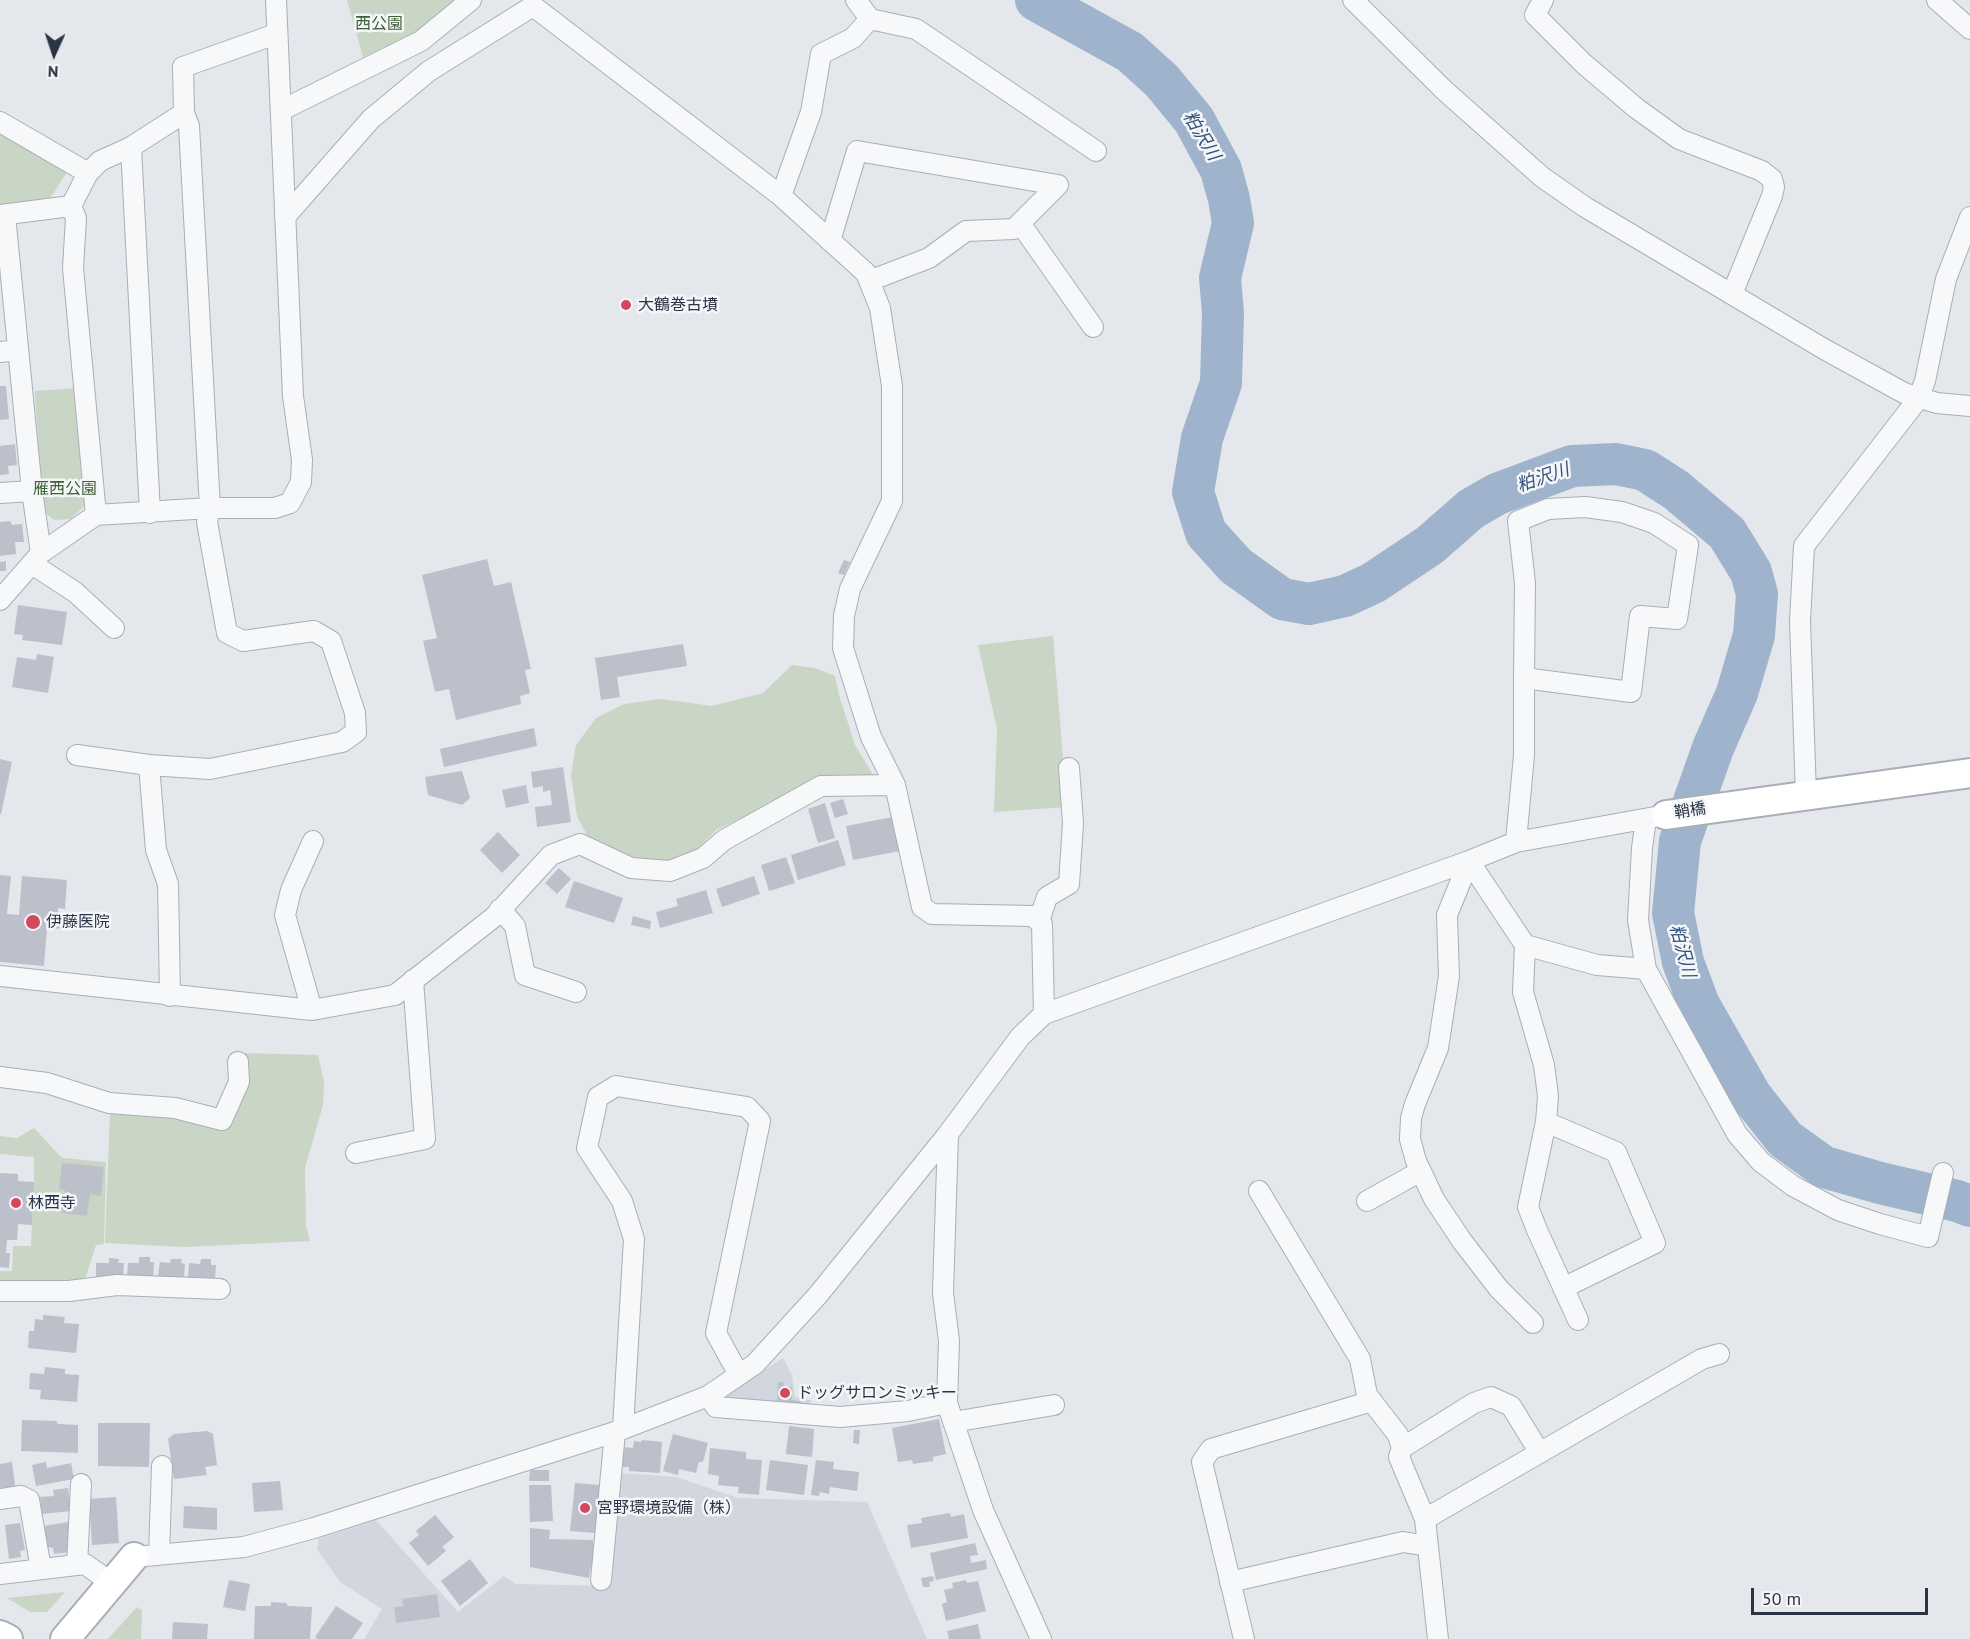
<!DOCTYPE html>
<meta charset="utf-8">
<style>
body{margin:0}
#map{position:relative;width:1970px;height:1639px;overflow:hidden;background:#e4e7ec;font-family:"PT Sans",sans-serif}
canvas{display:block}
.north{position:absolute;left:24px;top:24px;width:60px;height:60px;-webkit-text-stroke:4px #f4f6f9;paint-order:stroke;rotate:183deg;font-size:16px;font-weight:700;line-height:24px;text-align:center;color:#2b3445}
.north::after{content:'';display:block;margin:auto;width:21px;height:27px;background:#2b3445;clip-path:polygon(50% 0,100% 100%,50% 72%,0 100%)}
.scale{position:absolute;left:1751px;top:1588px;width:177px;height:27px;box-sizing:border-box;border:3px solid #2b3445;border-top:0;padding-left:8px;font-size:18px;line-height:21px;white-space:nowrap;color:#2b3445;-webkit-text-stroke:4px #f4f6f9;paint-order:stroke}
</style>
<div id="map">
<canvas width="1970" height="1639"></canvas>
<div class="north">N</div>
<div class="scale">50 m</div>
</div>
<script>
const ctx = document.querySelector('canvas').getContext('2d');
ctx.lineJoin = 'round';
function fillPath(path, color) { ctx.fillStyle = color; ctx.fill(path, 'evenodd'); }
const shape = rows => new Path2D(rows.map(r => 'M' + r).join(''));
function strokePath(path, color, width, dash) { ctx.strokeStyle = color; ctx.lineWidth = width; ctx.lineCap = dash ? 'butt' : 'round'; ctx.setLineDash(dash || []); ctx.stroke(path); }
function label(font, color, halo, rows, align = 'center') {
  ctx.font = font + ' "PT Sans","Noto Sans JP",sans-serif'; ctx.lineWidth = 5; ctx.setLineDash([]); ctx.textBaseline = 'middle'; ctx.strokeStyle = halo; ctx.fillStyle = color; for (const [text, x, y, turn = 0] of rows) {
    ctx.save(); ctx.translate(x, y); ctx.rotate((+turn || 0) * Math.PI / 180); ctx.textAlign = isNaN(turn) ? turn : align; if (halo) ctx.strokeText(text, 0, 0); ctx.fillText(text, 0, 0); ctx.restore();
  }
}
const built = shape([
 [783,1358,792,1375,795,1397,811,1400,811,1410,725,1403,725,1396],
 [620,1473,676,1477,738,1498,867,1502,927,1639,364,1639,382,1609,340,1582,317,1549,319,1539,376,1520,458,1612,504,1576,516,1584,607,1586]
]);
const green = shape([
 [347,0,454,0,413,35,363,57],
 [0,129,69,169,49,200,0,205],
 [78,388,90,500,71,519,54,520,42,510,35,391],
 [1053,636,1067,807,994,812,997,729,978,645],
 [792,665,815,668,835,676,839,695,855,745,875,778,814,778,755,812,716,830,697,849,671,862,642,863,589,839,577,816,571,775,576,745,596,718,624,704,661,699,712,706,763,693],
 [241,1053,318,1055,324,1082,323,1105,305,1168,306,1226,310,1241,184,1247,105,1243,110,1111,173,1117,217,1128],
 [34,1128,62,1158,106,1162,104,1244,96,1245,84,1282,0,1282,0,1271,12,1271,13,1246,31,1246,34,1178,34,1157,0,1154,0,1136,17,1138],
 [65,1592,47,1612,30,1612,7,1598],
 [137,1607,142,1610,141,1639,108,1639]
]);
const river = shape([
 [1036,0,1130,52,1162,81,1194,120,1221,170,1229,199,1233,223,1220,278,1223,313,1221,383,1202,438,1193,492,1206,533,1236,566,1282,599,1309,604,1345,596,1373,583,1430,545,1471,509,1497,494,1572,466,1616,464,1645,470,1676,490,1727,533,1751,572,1757,594,1754,635,1737,693,1713,748,1680,841,1673,913,1683,962,1699,1005,1751,1096,1785,1139,1824,1167,1880,1183,1957,1201,1970,1206]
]);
const building = shape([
 [0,386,6,386,9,419,0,420],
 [15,444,17,465,8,466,9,474,0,475,0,446],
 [10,521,12,525,22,524,24,542,15,542,16,554,0,556,0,522],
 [487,559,494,586,511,582,531,669,525,670,530,693,520,696,521,704,456,720,449,689,435,692,423,641,437,638,422,575],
 [844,560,850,562,844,575,838,573],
 [6,561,6,571,0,571,0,562],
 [18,605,67,612,62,645,22,640,23,635,14,634],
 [683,644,687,666,617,677,620,697,601,700,595,658],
 [37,654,54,657,48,693,12,687,17,657,36,660],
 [534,728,537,746,444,767,440,749],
 [0,759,12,762,1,814,0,814],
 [563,767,571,822,537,827,535,807,552,805,550,790,543,792,543,786,533,788,531,772],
 [462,771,470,798,462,805,428,795,425,777],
 [526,785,529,803,506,808,502,790],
 [843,799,848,814,835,818,830,803],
 [825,803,835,838,818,843,808,809],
 [898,816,905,850,853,860,846,826],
 [498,832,520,855,502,873,480,850],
 [838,840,846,865,798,880,791,855],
 [786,857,795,883,769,891,761,865],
 [559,868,571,879,557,894,545,883],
 [0,875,11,876,7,914,19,915,22,876,67,880,65,909,58,908,58,916,67,917,66,929,47,928,44,966,0,962],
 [754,876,760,894,722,907,716,889],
 [574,881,623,898,614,923,565,907],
 [706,890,713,913,660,928,656,912,678,906,676,899],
 [633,916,651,921,650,929,631,925],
 [62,1163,104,1167,101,1196,90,1194,87,1216,62,1213,65,1190,59,1189],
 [0,1173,18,1174,18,1181,34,1182,32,1225,18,1224,17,1240,7,1240,6,1253,10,1253,9,1268,0,1267],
 [139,1257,150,1257,150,1262,154,1262,153,1278,127,1276,128,1263,139,1263],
 [109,1258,119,1259,118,1263,124,1263,123,1278,96,1277,96,1263,109,1263],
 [171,1259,182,1259,181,1263,185,1264,184,1278,158,1276,160,1262,170,1263],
 [201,1259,211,1259,211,1265,216,1265,215,1279,188,1277,189,1263,200,1264],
 [43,1315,65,1317,64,1323,79,1324,76,1353,28,1348,29,1331,34,1331,35,1319,43,1320],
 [45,1367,65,1369,65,1374,79,1375,77,1402,40,1399,41,1390,29,1389,30,1373,44,1374],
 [778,1382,784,1383,784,1387,792,1387,792,1400,801,1401,801,1407,777,1405],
 [939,1419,946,1454,933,1457,933,1461,913,1464,912,1460,898,1462,892,1428],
 [22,1420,56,1421,58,1424,78,1425,78,1453,21,1451],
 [98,1423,150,1423,149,1467,98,1466],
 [789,1426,814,1429,812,1457,786,1454],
 [854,1430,860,1430,859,1444,853,1443],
 [207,1431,213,1434,217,1465,205,1467,207,1475,174,1479,168,1439,174,1434],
 [673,1434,708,1443,703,1462,699,1462,696,1473,679,1469,678,1475,663,1471],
 [642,1440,662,1442,660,1473,629,1471,629,1467,622,1467,623,1447,633,1448,634,1441,641,1442],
 [710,1448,746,1452,746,1459,762,1460,759,1495,738,1493,739,1487,718,1485,719,1476,708,1474],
 [770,1460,808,1465,804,1495,766,1490],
 [816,1460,834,1462,833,1469,859,1472,857,1491,830,1487,829,1494,820,1492,819,1496,811,1495],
 [12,1462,15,1486,0,1488,0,1464],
 [46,1462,47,1468,71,1463,74,1479,36,1486,32,1465],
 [530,1470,549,1470,549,1481,529,1481],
 [280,1481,283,1510,254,1512,252,1483],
 [575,1483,600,1485,595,1533,570,1531],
 [529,1485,551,1485,553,1521,530,1522],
 [68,1488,71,1511,42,1514,40,1497,54,1496,53,1490],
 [116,1497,119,1543,92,1545,89,1499],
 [184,1506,217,1508,217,1530,183,1528],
 [950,1513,951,1517,964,1514,968,1538,911,1548,907,1525,922,1523,921,1518],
 [435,1515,454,1537,442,1547,446,1551,428,1566,409,1543,419,1535,416,1531],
 [68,1522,71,1538,67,1539,70,1552,54,1554,53,1548,48,1547,44,1526],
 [20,1523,25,1550,20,1551,21,1557,9,1559,5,1525],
 [530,1528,550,1530,549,1539,593,1540,594,1566,591,1566,589,1578,530,1567],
 [975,1543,978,1555,970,1556,971,1563,986,1560,987,1569,936,1580,930,1553],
 [470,1559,488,1583,460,1606,441,1581],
 [933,1576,934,1581,929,1582,930,1587,923,1587,921,1578],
 [229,1580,250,1584,245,1611,223,1607],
 [966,1580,967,1583,978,1581,986,1611,946,1621,942,1604,947,1602,944,1590,953,1588,952,1583],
 [437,1594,440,1617,396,1623,394,1607,404,1606,402,1599],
 [271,1602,286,1603,288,1606,312,1607,310,1639,254,1639,255,1606,271,1606],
 [336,1606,363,1623,352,1639,318,1639,315,1637],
 [173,1622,208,1624,207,1639,172,1639],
 [978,1624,981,1639,949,1639,947,1631]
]);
const street = shape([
 [856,0,870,19,916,29,1096,151],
 [1353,0,1444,90,1542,177,1585,207,1824,349,1904,393,1937,403,1970,406],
 [1543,0,1535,15,1584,64,1636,108,1679,139,1762,171,1772,179,1774,187,1772,196,1732,294],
 [1937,0,1970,29],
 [282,110,421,41,471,0],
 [0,122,88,173],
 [131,147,150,513],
 [781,196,811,112,821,54,853,38,870,19],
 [71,206,76,218,73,268,96,515],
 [0,215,71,206,88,173,100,161,131,147,184,113,183,67,276,34],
 [5,215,32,491,41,553],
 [285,217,371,119,429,71,533,6,781,196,866,273,880,308,892,386,892,501,850,589,844,616,843,648,871,737,895,785,922,907,932,914,1032,916,1039,921,1042,924,1044,1014],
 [1020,223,1093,327],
 [830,241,857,151,1058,185],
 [869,281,929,258,966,231,1014,229,1058,185],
 [0,352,18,350],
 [0,493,32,491],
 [32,564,75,592,114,628],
 [0,600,41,553,96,515,210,508,275,508,290,503,301,482,302,460,293,396,276,0],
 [77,755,149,765,156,850,168,884,170,996],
 [149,765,210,769,342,742,356,732,355,713,331,641,314,631,243,641,227,633,207,522,210,508,189,126,184,113],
 [1806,795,1800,621,1804,546,1918,399,1925,381,1946,279,1970,217],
 [1516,842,1524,755,1524,678,1525,583,1518,521,1548,509,1585,507,1622,512,1654,523,1688,545,1677,619,1640,616,1631,692,1524,678],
 [1469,861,1447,915,1449,976,1438,1048,1415,1104,1411,1118,1410,1139,1416,1161,1434,1199,1462,1241,1499,1289,1533,1323],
 [1469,861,1525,945,1523,992,1544,1065,1548,1096,1546,1122,1528,1207,1537,1230,1578,1320],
 [500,909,515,926,525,975,576,992],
 [1039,921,1047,897,1069,884,1073,823,1069,768],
 [1525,945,1597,965,1646,969,1737,1134,1761,1162,1793,1186,1838,1210,1880,1224,1928,1237,1943,1173],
 [1646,969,1638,920,1642,848,1646,819],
 [0,976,312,1010,395,995,494,917,551,855,580,844,631,868,670,871,703,858,724,840,821,786,895,785],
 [312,1010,285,915,291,890,313,841],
 [0,1077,47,1083,109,1103,175,1108,222,1120,239,1082,238,1062],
 [1546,1122,1616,1152,1655,1243,1563,1288],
 [948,1134,943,1293,949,1341,947,1403,983,1510,1041,1639],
 [356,1153,425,1139,413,980],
 [1259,1191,1360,1359,1367,1395,1398,1435,1402,1448,1399,1457,1425,1519,1438,1639],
 [1367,1201,1421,1171],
 [0,1291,69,1291,117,1285,220,1289],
 [708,1396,716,1407,840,1417,908,1411,947,1403],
 [953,1422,1054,1405],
 [623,1428,634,1239,622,1201,587,1148,598,1097,616,1086,747,1107,760,1121,716,1333,739,1375],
 [1402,1448,1474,1403,1491,1397,1511,1406,1540,1453],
 [0,1499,21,1496,29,1500,41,1569],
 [1425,1519,1702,1359,1719,1354],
 [159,1555,162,1466],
 [134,1557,244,1547,314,1528,615,1432,708,1396,755,1364,818,1295,948,1134,1020,1037,1044,1014,1469,861,1516,842,1666,815],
 [77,1565,81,1484],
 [0,1574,85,1564,113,1584],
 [601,1580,615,1432],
 [1230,1582,1403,1542,1428,1546],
 [1244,1639,1202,1462,1211,1449,1372,1401]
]);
const secondary = shape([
 [1666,815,1970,773],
 [0,1635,8,1639],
 [65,1639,134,1557]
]);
const markers = [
 [626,305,6,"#d1495b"],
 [33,922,8,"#d1495b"],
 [16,1203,6,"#d1495b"],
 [785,1393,6,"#d1495b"],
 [585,1508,6,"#d1495b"]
];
const parkNames = [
 ["西公園",379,24],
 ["雁西公園",65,489]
];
const poiNames = [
 ["大鶴巻古墳",638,305],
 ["伊藤医院",46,922],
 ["林西寺",28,1203],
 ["ドッグサロンミッキー",797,1393],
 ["宮野環境設備（株）",597,1508]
];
const streetNames = [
 ["鞘橋",1690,811,-9]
];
const waterNames = [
 ["粕沢川",1201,136,59],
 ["粕沢川",1543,478,-19],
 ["粕沢川",1682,951,75]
];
fillPath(built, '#d2d6de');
fillPath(green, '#c9d6c5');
strokePath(river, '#9fb4cc', 42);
fillPath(building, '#bbc0ca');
strokePath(street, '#a9aeb7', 22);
strokePath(secondary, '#a9aeb7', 32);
strokePath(street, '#f7f8fa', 20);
strokePath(secondary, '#fff', 28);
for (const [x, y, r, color] of markers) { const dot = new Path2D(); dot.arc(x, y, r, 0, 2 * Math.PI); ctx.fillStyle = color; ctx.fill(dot); strokePath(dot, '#f4f6f9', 2); }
label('16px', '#3f6138', '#f4f6f9', parkNames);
label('16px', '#2b3445', '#f4f6f9', poiNames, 'left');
label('16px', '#2b3445', '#f4f6f9', streetNames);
label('italic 18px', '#34527a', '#f4f6f9', waterNames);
</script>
